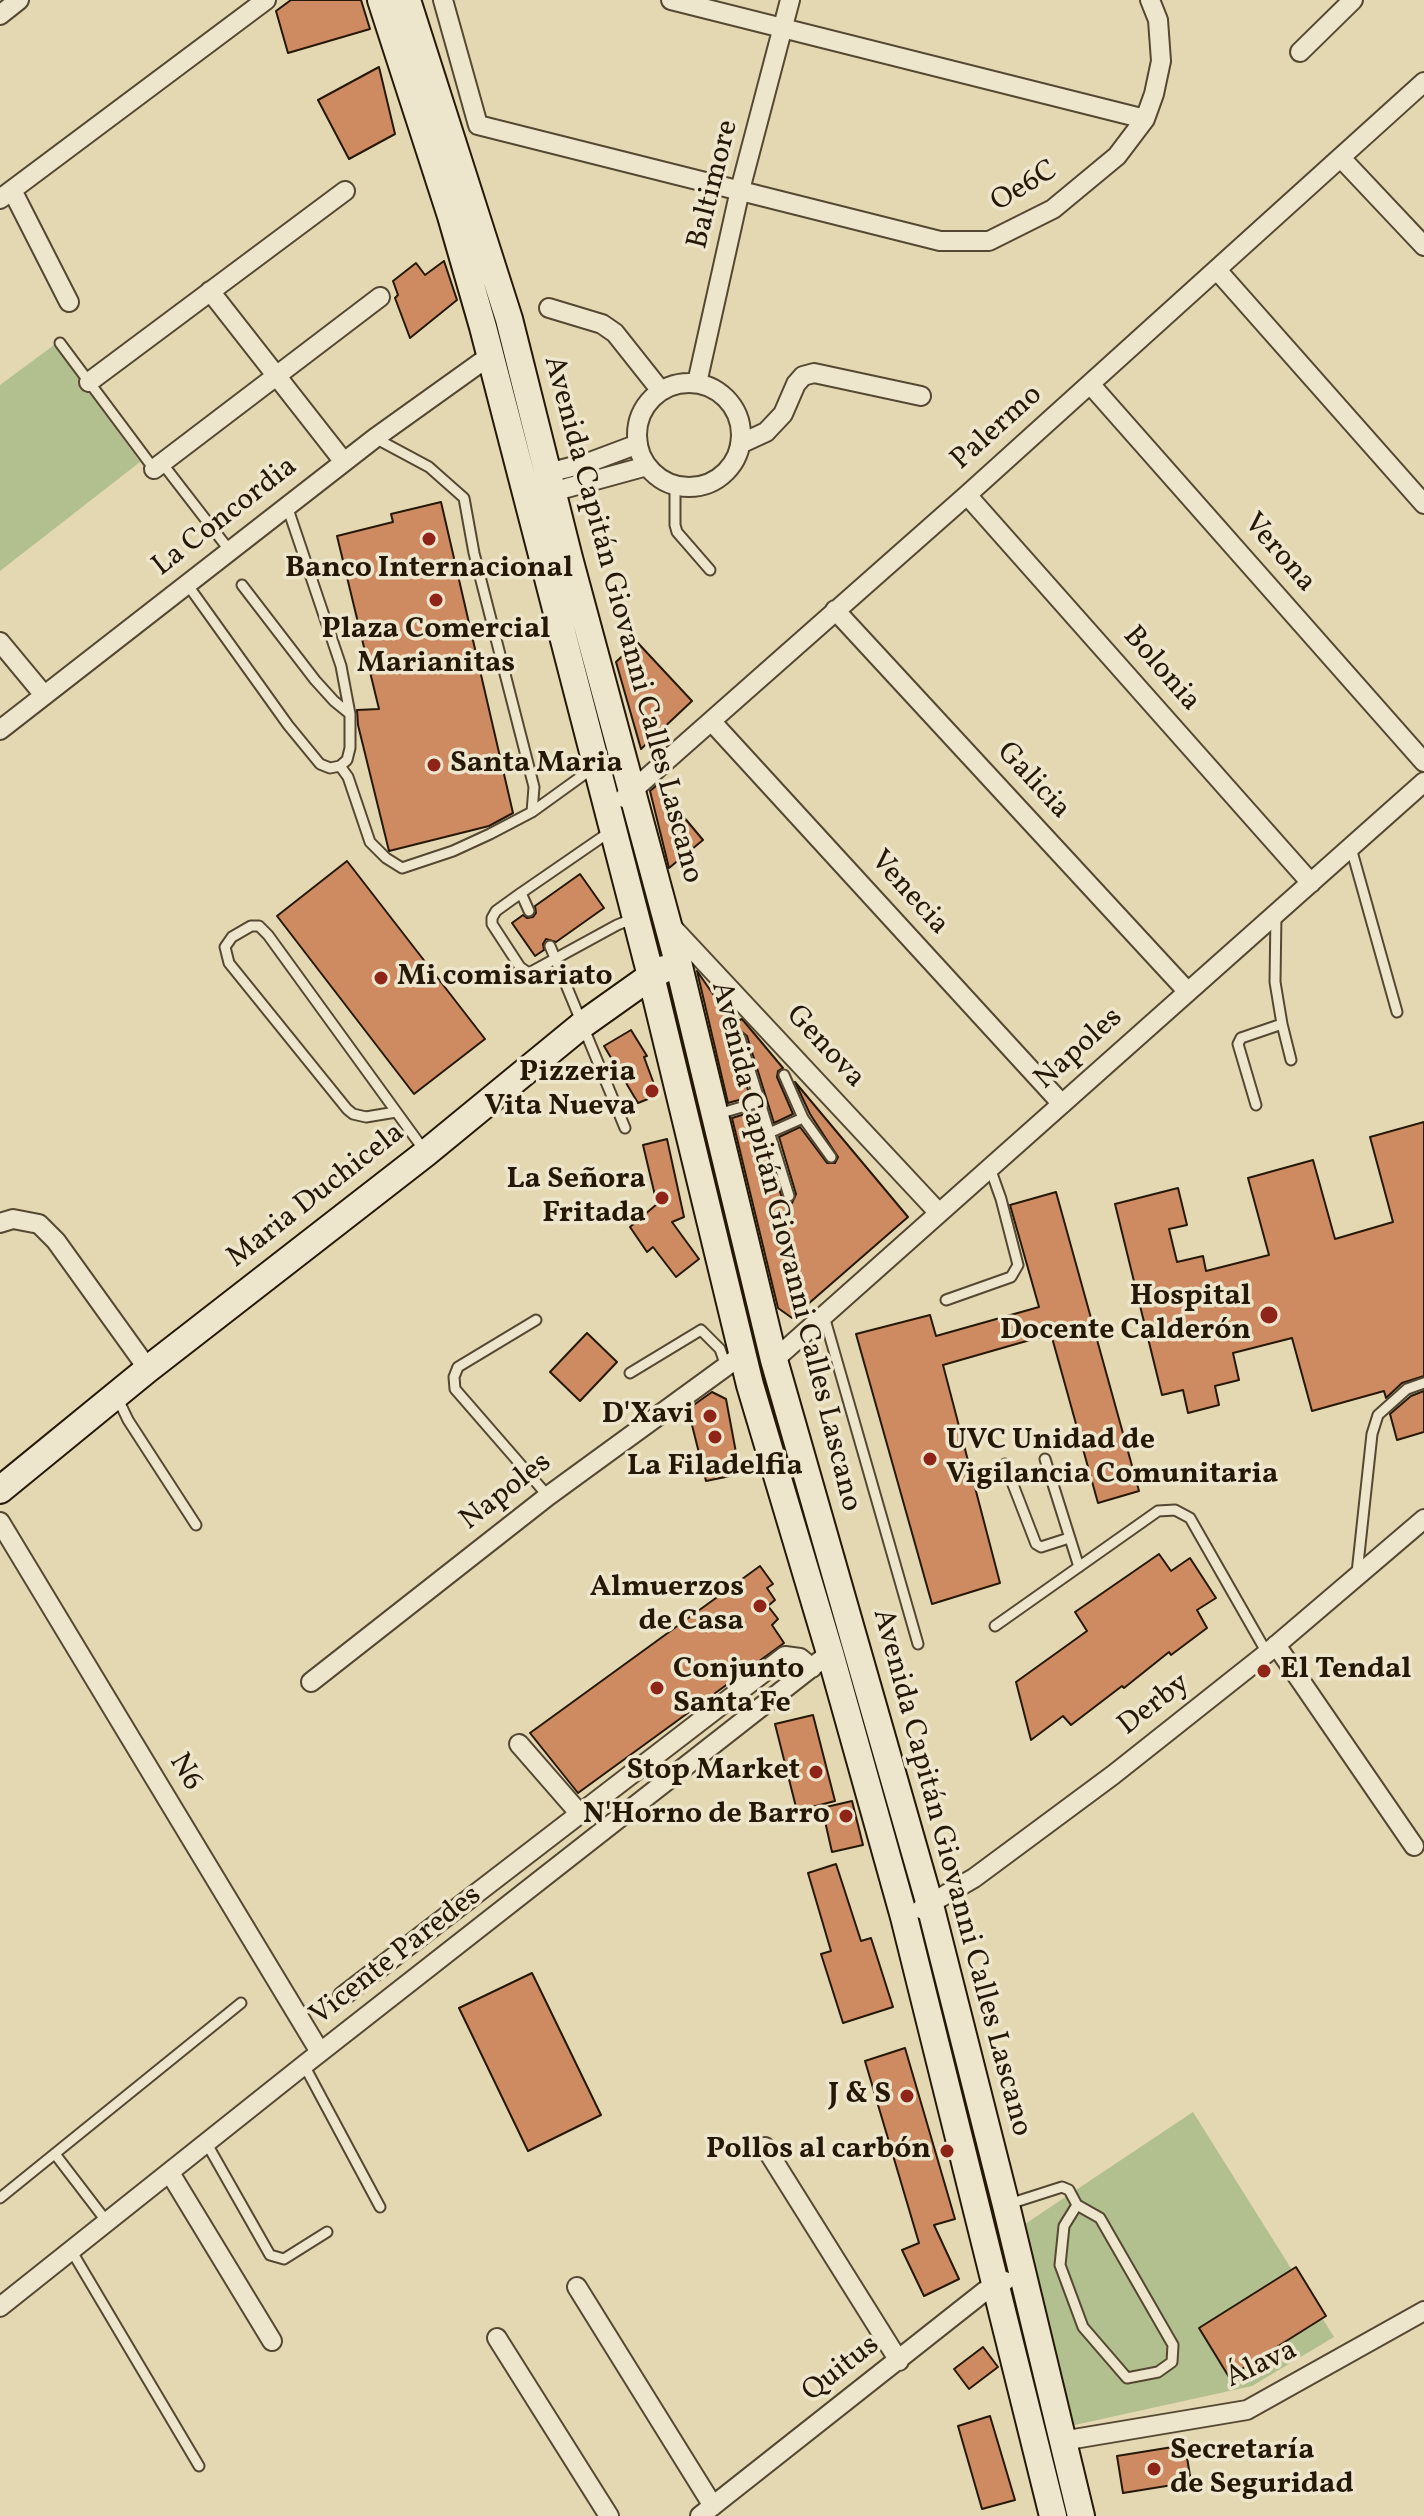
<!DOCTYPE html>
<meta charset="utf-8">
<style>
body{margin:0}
canvas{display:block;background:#e4d8b2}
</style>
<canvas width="1424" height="2516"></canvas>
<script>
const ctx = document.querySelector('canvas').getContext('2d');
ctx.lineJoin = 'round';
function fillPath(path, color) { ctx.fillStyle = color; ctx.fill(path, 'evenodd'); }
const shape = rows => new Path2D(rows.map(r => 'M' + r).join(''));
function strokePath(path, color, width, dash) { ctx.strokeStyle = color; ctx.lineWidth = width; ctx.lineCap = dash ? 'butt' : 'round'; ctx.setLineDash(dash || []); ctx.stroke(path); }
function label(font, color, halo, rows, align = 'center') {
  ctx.font = font + ' Vollkorn,serif'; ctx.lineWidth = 7; ctx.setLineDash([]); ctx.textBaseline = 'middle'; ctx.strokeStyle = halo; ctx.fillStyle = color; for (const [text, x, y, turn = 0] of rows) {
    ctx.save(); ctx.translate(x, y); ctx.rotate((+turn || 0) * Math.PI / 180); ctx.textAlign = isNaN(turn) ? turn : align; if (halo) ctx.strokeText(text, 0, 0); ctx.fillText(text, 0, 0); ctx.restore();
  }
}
const green = shape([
 [54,345,140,462,0,571,0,385],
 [1193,2112,1334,2337,1252,2386,1070,2426,1019,2228]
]);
const building = shape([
 [291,0,361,0,370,29,288,53,276,11,291,0],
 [379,67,395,134,349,159,318,100,379,67],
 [444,261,457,300,410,338,395,298,398,295,393,281,416,263,425,275,444,261],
 [441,502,513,813,489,826,389,851,358,725,357,710,379,709,337,536,393,522,391,514,441,502],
 [637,642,692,701,641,749,616,662,637,642],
 [657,785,703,840,669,868,650,791,657,785],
 [347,861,485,1039,414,1094,277,916,347,861],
 [580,874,604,908,556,942,546,939,543,944,544,950,535,956,512,923,523,915,527,918,533,917,536,913,535,906,580,874],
 [697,971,733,1023,742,1019,783,1068,778,1071,777,1077,793,1114,774,1123,747,1036,741,1031,734,1034,733,1039,750,1097,728,1103,697,971],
 [631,1030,647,1056,644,1057,658,1095,638,1103,604,1046,631,1030],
 [795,1082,908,1217,792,1318,778,1308,732,1118,755,1111,782,1198,787,1203,792,1203,796,1194,779,1137,800,1127,827,1163,835,1163,838,1157,810,1114,795,1082],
 [1424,1122,1424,1376,1402,1383,1386,1398,1384,1391,1312,1411,1292,1338,1233,1353,1239,1380,1215,1386,1219,1405,1188,1413,1183,1390,1162,1395,1115,1204,1178,1188,1187,1225,1169,1229,1177,1262,1203,1256,1206,1271,1269,1255,1248,1178,1313,1160,1335,1239,1393,1222,1370,1137,1424,1122],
 [667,1139,684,1217,672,1222,699,1259,676,1277,653,1247,647,1252,630,1227,657,1204,643,1145,667,1139],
 [1056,1192,1139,1491,1098,1503,1051,1334,943,1365,1000,1583,932,1604,856,1334,930,1315,936,1336,1039,1307,1010,1205,1056,1192],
 [587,1333,617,1362,580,1401,550,1372,587,1333],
 [1424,1391,1424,1432,1397,1440,1390,1414,1411,1396,1424,1391],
 [712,1392,726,1399,740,1474,706,1481,688,1409,712,1392],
 [1159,1554,1171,1571,1190,1558,1216,1598,1197,1610,1207,1628,1171,1655,1169,1652,1124,1688,1122,1686,1071,1725,1063,1716,1031,1740,1016,1682,1087,1631,1075,1612,1159,1554],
 [760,1566,773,1584,767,1588,775,1600,768,1606,778,1619,772,1625,784,1643,578,1793,530,1733,760,1566],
 [813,1715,835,1801,797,1811,775,1724,813,1715],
 [852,1801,863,1845,832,1852,822,1808,852,1801],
 [836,1864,861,1941,871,1938,893,2007,843,2023,821,1954,831,1951,808,1873,836,1864],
 [532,1973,601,2115,528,2151,459,2008,532,1973],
 [905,2048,955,2219,934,2225,959,2279,924,2296,902,2250,919,2243,865,2061,905,2048],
 [1296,2267,1326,2316,1229,2377,1199,2328,1296,2267],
 [983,2347,998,2367,969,2389,954,2369,983,2347],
 [990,2416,1015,2500,982,2509,958,2426,990,2416],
 [1185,2445,1191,2482,1123,2493,1117,2456,1185,2445]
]);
const lane = shape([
 [60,343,154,469],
 [375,438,429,467,464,498,474,553,534,787,532,812],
 [162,463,230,551],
 [675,485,675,525,677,532,710,570],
 [187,584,288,725,320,764,330,768,340,766,347,760,350,748,350,714,341,666,287,506],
 [242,585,315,680,334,701,350,714],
 [340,766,348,777,370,842,386,858,402,868,453,851,490,834,532,812,593,768],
 [1351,848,1397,1012],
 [521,893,496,911,492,918,492,924,520,967,527,972,531,972,617,925,632,919],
 [529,911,521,893,611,831],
 [1276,914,1275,982,1282,1024,1291,1060],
 [550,946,625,1128],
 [740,1038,789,1196],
 [784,1075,803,1118,831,1157],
 [1256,1105,1238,1044,1241,1038,1282,1024],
 [396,1112,366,1117,353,1114,347,1109,229,963,225,947,232,937,251,926,259,926,268,935,424,1150],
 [718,1114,759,1102],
 [769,1133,803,1118],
 [946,1300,1011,1277,1018,1265,1001,1199,990,1168],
 [824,1316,918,1644],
 [536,1320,458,1367,454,1377,455,1389,548,1496],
 [630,1373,701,1330,720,1349,726,1366],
 [118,1399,128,1420,196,1525],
 [1045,1459,1079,1567],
 [1005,1464,1036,1544,1041,1547,1069,1538],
 [1357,1573,1372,1434,1378,1415,1407,1389,1424,1383],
 [995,1626,1158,1511,1175,1510,1190,1518,1267,1653],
 [304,2065,380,2207],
 [207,2144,270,2255,284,2259,327,2232],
 [55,2154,107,2222],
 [0,2198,241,2003],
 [1009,2204,1062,2187,1069,2190,1077,2205,1100,2218,1173,2345,1172,2362,1158,2372,1127,2378,1083,2327,1060,2265,1064,2226,1077,2205],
 [71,2250,199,2466]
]);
const street = shape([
 [443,0,478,125,940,241,989,241,1053,209,1117,156,1145,119,1154,94,1161,61,1158,20,1150,0],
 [671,0,1145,119],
 [0,15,19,0],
 [1300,52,1353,0],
 [1341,158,1424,246],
 [12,190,69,302],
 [0,199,266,0],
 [1217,270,1424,504],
 [210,291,344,462],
 [549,308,602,324,615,333,661,391],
 [89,382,345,191],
 [697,383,740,190,790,0],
 '637 435a52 52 0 1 1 104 0a52 52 0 1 1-104 0Z',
 [1090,384,1424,762],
 [740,444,766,432,783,414,796,384,803,376,814,373,921,396],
 [154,469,380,297],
 [548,473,590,462,638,444],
 [552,492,647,466],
 [967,495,1311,883],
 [835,610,1188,992],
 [0,642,44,695],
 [712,722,1062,1104],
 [0,730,375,438,491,355],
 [624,798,967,495,1424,82],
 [671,926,939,1213],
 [0,1223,13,1219,39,1224,56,1241,148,1369],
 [774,1360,1424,782],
 [0,1522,320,2052],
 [1276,1645,1414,1846],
 [311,1682,548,1496,743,1354],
 [519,1744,580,1814],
 [921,1909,974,1878,1113,1775,1267,1653,1424,1519],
 [343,1996,785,1656,800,1658,812,1668],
 [765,2147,899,2361],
 [170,2173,272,2341],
 [577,2287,713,2506],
 [0,2307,304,2065,830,1653],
 [497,2338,609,2516],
 [1062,2441,1247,2410,1424,2311],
 [700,2516,985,2291,1005,2281]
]);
const secondary = shape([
 [381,0,451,216,483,327,651,976,750,1385,830,1653,904,1917,1053,2516],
 [407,0,509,319,569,558,678,962,774,1360,930,1905,1006,2205,1081,2516],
 [0,1490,148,1369,426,1153,582,1025,651,976,664,969]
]);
const markers = [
 [429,539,8,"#8f2418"],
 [436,600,8,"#8f2418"],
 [434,765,8,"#8f2418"],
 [381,978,8,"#8f2418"],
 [652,1091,8,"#8f2418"],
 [662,1198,8,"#8f2418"],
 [1269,1315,10,"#8f2418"],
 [710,1416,8,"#8f2418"],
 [715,1437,8,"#8f2418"],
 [930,1459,8,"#8f2418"],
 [760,1606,8,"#8f2418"],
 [1264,1671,8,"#8f2418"],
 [657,1688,8,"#8f2418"],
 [816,1772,8,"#8f2418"],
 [846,1816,8,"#8f2418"],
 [907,2096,8,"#8f2418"],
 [947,2151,8,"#8f2418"],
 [1154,2469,8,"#8f2418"]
];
const streetNames = [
 ["Baltimore",715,185,-76],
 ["Oe6C",1025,188,-31],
 ["Palermo",998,429,-42],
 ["La Concordia",226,518,-38],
 ["Verona",1278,554,49],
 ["Avenida Capitán Giovanni Calles Lascano",621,620,75],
 ["Bolonia",1160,670,49],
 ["Galicia",1032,782,47],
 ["Venecia",908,894,48],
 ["Genova",824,1048,47],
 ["Napoles",1080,1050,-42],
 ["Maria Duchicela",317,1197,-38],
 ["Avenida Capitán Giovanni Calles Lascano",784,1247,76],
 ["Napoles",507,1493,-38],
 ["Derby",1155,1706,-38],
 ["N6",184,1773,59],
 ["Avenida Capitán Giovanni Calles Lascano",950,1873,75],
 ["Vicente Paredes",397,1957,-38],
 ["Álava",1262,2366,-25],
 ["Quitus",842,2370,-38]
];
const poiNames = [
 ["Banco Internacional",429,570,"center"],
 ["Plaza Comercial",436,631,"center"],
 ["Marianitas",436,665,"center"],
 ["Santa Maria",450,765,"left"],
 ["Mi comisariato",397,978,"left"],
 ["Pizzeria",636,1074],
 ["Vita Nueva",636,1108],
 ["La Señora",646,1181],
 ["Fritada",646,1215],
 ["Hospital",1251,1298],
 ["Docente Calderón",1251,1332],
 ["D'Xavi",694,1416],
 ["UVC Unidad de",946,1442,"left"],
 ["Vigilancia Comunitaria",946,1476,"left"],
 ["La Filadelfia",715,1468,"center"],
 ["Almuerzos",744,1589],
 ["de Casa",744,1623],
 ["Conjunto",673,1671,"left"],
 ["Santa Fe",673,1705,"left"],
 ["El Tendal",1280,1671,"left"],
 ["Stop Market",800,1772],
 ["N'Horno de Barro",830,1816],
 ["J & S",891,2096],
 ["Pollos al carbón",931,2151],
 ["Secretaría",1170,2452,"left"],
 ["de Seguridad",1170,2486,"left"]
];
fillPath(green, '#b2bf8e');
fillPath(building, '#ce8b62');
strokePath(building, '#251807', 2);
strokePath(lane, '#554832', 13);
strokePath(street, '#554832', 22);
strokePath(secondary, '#251807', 30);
strokePath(lane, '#ede6cd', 9);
strokePath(street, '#ede6cd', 18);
strokePath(secondary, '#ede6cd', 26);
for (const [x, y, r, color] of markers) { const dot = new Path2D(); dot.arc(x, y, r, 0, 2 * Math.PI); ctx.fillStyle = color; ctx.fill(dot); strokePath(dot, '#ede6cd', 3); }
label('30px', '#251807', '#ede6cd', streetNames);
label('bold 30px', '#251807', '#ede6cd', poiNames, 'right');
</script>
